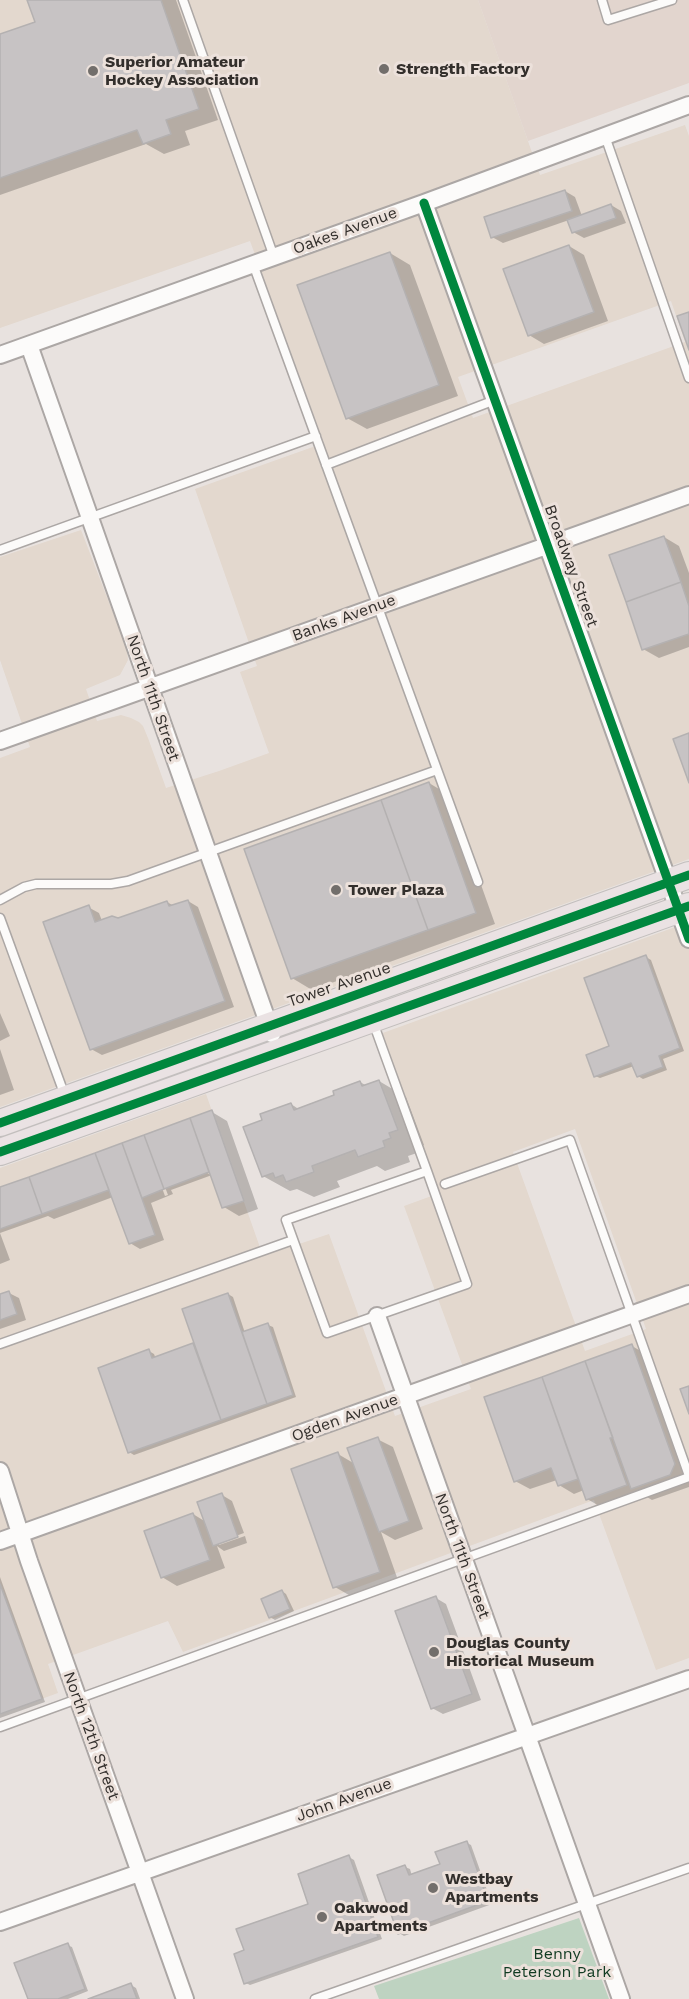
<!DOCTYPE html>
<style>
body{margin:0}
canvas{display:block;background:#e8e2df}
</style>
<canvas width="689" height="1999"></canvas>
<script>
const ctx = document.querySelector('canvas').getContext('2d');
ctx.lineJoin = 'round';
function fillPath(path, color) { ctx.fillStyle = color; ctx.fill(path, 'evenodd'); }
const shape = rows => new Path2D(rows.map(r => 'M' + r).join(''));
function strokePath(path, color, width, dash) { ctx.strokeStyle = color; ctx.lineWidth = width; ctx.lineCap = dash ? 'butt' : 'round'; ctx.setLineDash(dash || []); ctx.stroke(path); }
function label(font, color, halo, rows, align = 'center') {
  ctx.font = font + ' "Work Sans",sans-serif'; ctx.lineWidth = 6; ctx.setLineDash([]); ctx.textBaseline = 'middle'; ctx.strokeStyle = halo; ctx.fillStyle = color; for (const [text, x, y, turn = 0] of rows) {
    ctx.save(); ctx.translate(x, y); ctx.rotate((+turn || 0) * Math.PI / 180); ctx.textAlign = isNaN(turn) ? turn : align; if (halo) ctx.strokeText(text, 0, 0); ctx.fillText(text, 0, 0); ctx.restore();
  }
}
const commercial = shape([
 [0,0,478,0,540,175,685,125,689,136,689,859,0,1107,0,758,30,747,0,660,0,557,81,530,127,649,128,660,120,675,86,689,97,721,121,715,131,718,139,722,143,726,148,738,166,788,219,771,269,753,240,672,257,666,195,489,324,443,250,241,0,328],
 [671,301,685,342,473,418,458,377],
 [689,922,689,1658,656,1670,594,1500,183,1652,168,1621,48,1664,58,1693,0,1714,0,1168,206,1094,263,1256,329,1234,395,1416,471,1389,404,1206,437,1194,380,1034],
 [575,1129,646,1329,585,1351,513,1152]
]);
const built = shape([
 [478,0,689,0,689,83,528,141]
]);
const green = shape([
 [579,1918,609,1999,379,1999,374,1986]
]);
const shadow = shape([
 [29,0,176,0,218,120,185,131,190,145,164,154,146,144,0,195,0,35,37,23],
 [565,191,575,197,582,216,611,205,621,211,626,223,584,238,573,232,569,220,503,243,492,237],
 [569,246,584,255,608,321,544,344,529,335],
 [390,253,410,265,458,396,367,429,347,418],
 [664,537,679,546,689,573,689,647,659,658,643,649],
 [429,783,449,795,495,924,312,990,292,978],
 [188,901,198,907,234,1007,102,1055,91,1049,88,907,99,913,102,921,118,920,167,902,174,906],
 [646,957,651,960,684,1051,663,1059,667,1070,643,1079,638,1076,634,1066,600,1078,595,1076,611,1047],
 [0,1013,10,1036,0,1041],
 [0,1049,14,1090,0,1095],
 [379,1081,406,1097,424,1145,415,1148,417,1153,408,1156,410,1162,385,1171,377,1166,337,1181,340,1187,314,1197,297,1189,290,1191,263,1176,264,1121,291,1104,300,1110,336,1096,360,1082,367,1086],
 [212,1112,227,1121,258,1209,239,1216,224,1207,212,1175,171,1190,173,1194,151,1203,164,1240,140,1249,130,1243,113,1197,54,1219,48,1216,0,1233,10,1260,0,1264,0,1189],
 [145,1142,148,1142,168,1195,165,1196],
 [203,1167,211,1172,211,1175,202,1170],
 [9,1293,19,1298,26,1320,0,1329,0,1296],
 [228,1294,233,1297,245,1333,268,1325,273,1327,296,1397,134,1455,129,1452,149,1351,154,1354,156,1359,195,1344],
 [632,1346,651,1357,689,1463,689,1487,652,1500,642,1494,603,1508,587,1499,584,1490,574,1494,559,1485,557,1480,530,1489,515,1481,486,1398],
 [377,1439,393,1447,423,1529,395,1540,381,1532,399,1583,354,1598,335,1587,338,1454,355,1464],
 [222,1495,232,1501,244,1533,219,1542,219,1545,245,1536,247,1543,224,1551,217,1546,225,1568,177,1586,162,1577,193,1514,206,1522],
 [0,1577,45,1702,0,1718],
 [282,1591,286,1594,294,1611,275,1620,270,1617],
 [436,1598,446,1604,481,1700,443,1714,432,1708],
 [467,1843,471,1845,492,1904,404,1936,399,1933,405,1867,410,1869,412,1876,441,1865],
 [349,1857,354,1860,382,1939,250,1985,246,1983,246,1951,310,1905],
 [67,1945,72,1947,88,1991,68,1999,29,1999],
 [131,1985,136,1988,140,1999,92,1999]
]);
const building = shape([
 [27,0,161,0,199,109,166,120,171,134,143,144,137,130,0,178,0,34,35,22,27,0],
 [565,190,572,211,491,238,484,217,565,190],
 [611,204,616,218,572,233,567,220,611,204],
 [569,245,594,312,528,336,503,269,569,245],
 [390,252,439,385,346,419,297,285,390,252],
 [689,312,689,350,677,316,689,312],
 [664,536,681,582,626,602,609,555,664,536],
 [681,582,689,606,689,634,642,650,626,602,681,582],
 [689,733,689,783,673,739,689,733],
 [429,782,476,913,428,930,381,800,429,782],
 [381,800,428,930,291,979,244,849,381,800],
 [188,900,225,1001,90,1050,43,922,89,905,95,922,112,916,118,918,167,901,169,906,188,900],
 [646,955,680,1048,659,1056,663,1067,637,1077,631,1063,594,1077,586,1055,609,1046,584,978,646,955],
 [379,1080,398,1130,389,1133,391,1138,383,1141,385,1147,358,1157,355,1150,312,1166,314,1172,286,1182,283,1175,275,1178,273,1173,262,1177,243,1127,262,1120,260,1114,291,1103,294,1110,334,1095,333,1091,360,1081,362,1086,379,1080],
 [212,1110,244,1201,222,1208,190,1118,212,1110],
 [190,1118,209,1172,164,1189,144,1135,190,1118],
 [144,1135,164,1189,142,1198,122,1143,144,1135],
 [122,1143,155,1235,129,1244,95,1153,122,1143],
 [95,1153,109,1190,42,1214,29,1177,95,1153],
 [29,1177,42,1214,0,1229,0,1187,29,1177],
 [9,1291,17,1314,0,1320,0,1294,9,1291],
 [228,1293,267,1404,221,1420,182,1309,228,1293],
 [268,1323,293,1395,267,1404,242,1332,268,1323],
 [193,1343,221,1420,128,1453,98,1368,149,1349,152,1358,193,1343],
 [632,1344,675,1464,670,1475,631,1489,585,1361,632,1344],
 [585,1361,613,1438,610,1438,627,1485,586,1500,542,1377,585,1361],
 [542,1377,578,1479,558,1486,551,1468,514,1482,484,1397,542,1377],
 [689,1386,689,1414,680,1389,689,1386],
 [378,1437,409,1521,379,1532,347,1448,378,1437],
 [338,1452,380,1572,333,1588,291,1469,338,1452],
 [222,1493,238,1537,213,1546,197,1502,222,1493],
 [193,1513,210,1560,161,1578,144,1531,193,1513],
 [0,1584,42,1699,0,1714,0,1584],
 [282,1590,290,1609,269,1618,261,1599,282,1590],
 [436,1596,472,1694,431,1709,395,1611,436,1596],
 [467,1841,488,1901,398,1934,377,1875,405,1865,409,1875,440,1864,435,1852,467,1841],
 [349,1855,378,1937,244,1984,234,1954,244,1950,236,1929,308,1904,298,1874,349,1855],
 [68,1943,85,1989,58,1999,28,1999,14,1963,68,1943],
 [131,1983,137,1999,88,1999,131,1983]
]);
const lane = shape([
 [183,0,274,257],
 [602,0,608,20,672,0],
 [605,136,689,378],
 [253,264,478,882],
 [326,465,495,400],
 [0,550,316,436],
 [0,900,24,887,36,884,111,884,128,881,437,770],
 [0,918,65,1096],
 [373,1022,382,1047,427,1171,467,1284,327,1333,286,1220,427,1171],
 [445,1184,570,1140,689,1476],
 [0,1344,293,1240],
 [0,1727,689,1477],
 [315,1999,689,1868]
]);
const street = shape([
 [424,203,689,939],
 [29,345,272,1034],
 [0,355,424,203,689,105],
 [0,741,689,495],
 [377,1316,621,1999],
 [0,1471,29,1561,185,1999],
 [0,1541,689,1294],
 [0,1922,689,1679]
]);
const primary = shape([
 [0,1123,689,875],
 [0,1152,689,906]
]);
const cycleway = shape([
 [424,203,689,939],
 [0,1123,689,875],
 [0,1152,689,906]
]);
const markers = [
 [384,69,6,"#726e6b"],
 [93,71,6,"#726e6b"],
 [336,890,6,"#726e6b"],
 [434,1652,6,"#726e6b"],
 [433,1888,6,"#726e6b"],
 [322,1917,6,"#726e6b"]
];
const poiNames = [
 ["Superior Amateur",105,62],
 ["Hockey Association",105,80],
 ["Strength Factory",396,69],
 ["Tower Plaza",348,890],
 ["Douglas County",446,1643],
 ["Historical Museum",446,1661],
 ["Westbay",445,1879],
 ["Apartments",445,1897],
 ["Oakwood",334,1908],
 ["Apartments",334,1926]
];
const streetNames = [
 ["Oakes Avenue",345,231,-20],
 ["Broadway Street",571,566,70],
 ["Banks Avenue",344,618,-20],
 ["North 11th Street",153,698,71],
 ["Tower Avenue",339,985,-19],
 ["Ogden Avenue",345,1418,-20],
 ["North 11th Street",462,1556,70],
 ["North 12th Street",91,1736,70],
 ["John Avenue",344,1800,-20]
];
const parkNames = [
 ["Benny",557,1954],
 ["Peterson Park",557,1972]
];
fillPath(commercial, '#e3d8ce');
fillPath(built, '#e2d5ce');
fillPath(green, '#bed3c1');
fillPath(shadow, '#0003');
fillPath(building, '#c7c3c4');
strokePath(building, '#b4b1b1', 1.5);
strokePath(lane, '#aca7a5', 11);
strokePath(street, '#aca7a5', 20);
strokePath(primary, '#c3bfbe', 28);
strokePath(lane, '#fcfbfa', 8);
strokePath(street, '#fcfbfa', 16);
strokePath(primary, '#eae2e3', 26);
strokePath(cycleway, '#00873e', 9);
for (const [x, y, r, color] of markers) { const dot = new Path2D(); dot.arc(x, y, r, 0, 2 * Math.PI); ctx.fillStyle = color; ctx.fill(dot); strokePath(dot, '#ece1db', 2); }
label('bold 16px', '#332f2c', '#ece1db', poiNames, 'left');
label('16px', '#332f2c', '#ece1db', streetNames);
label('16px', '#113b22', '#ece1db', parkNames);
</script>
